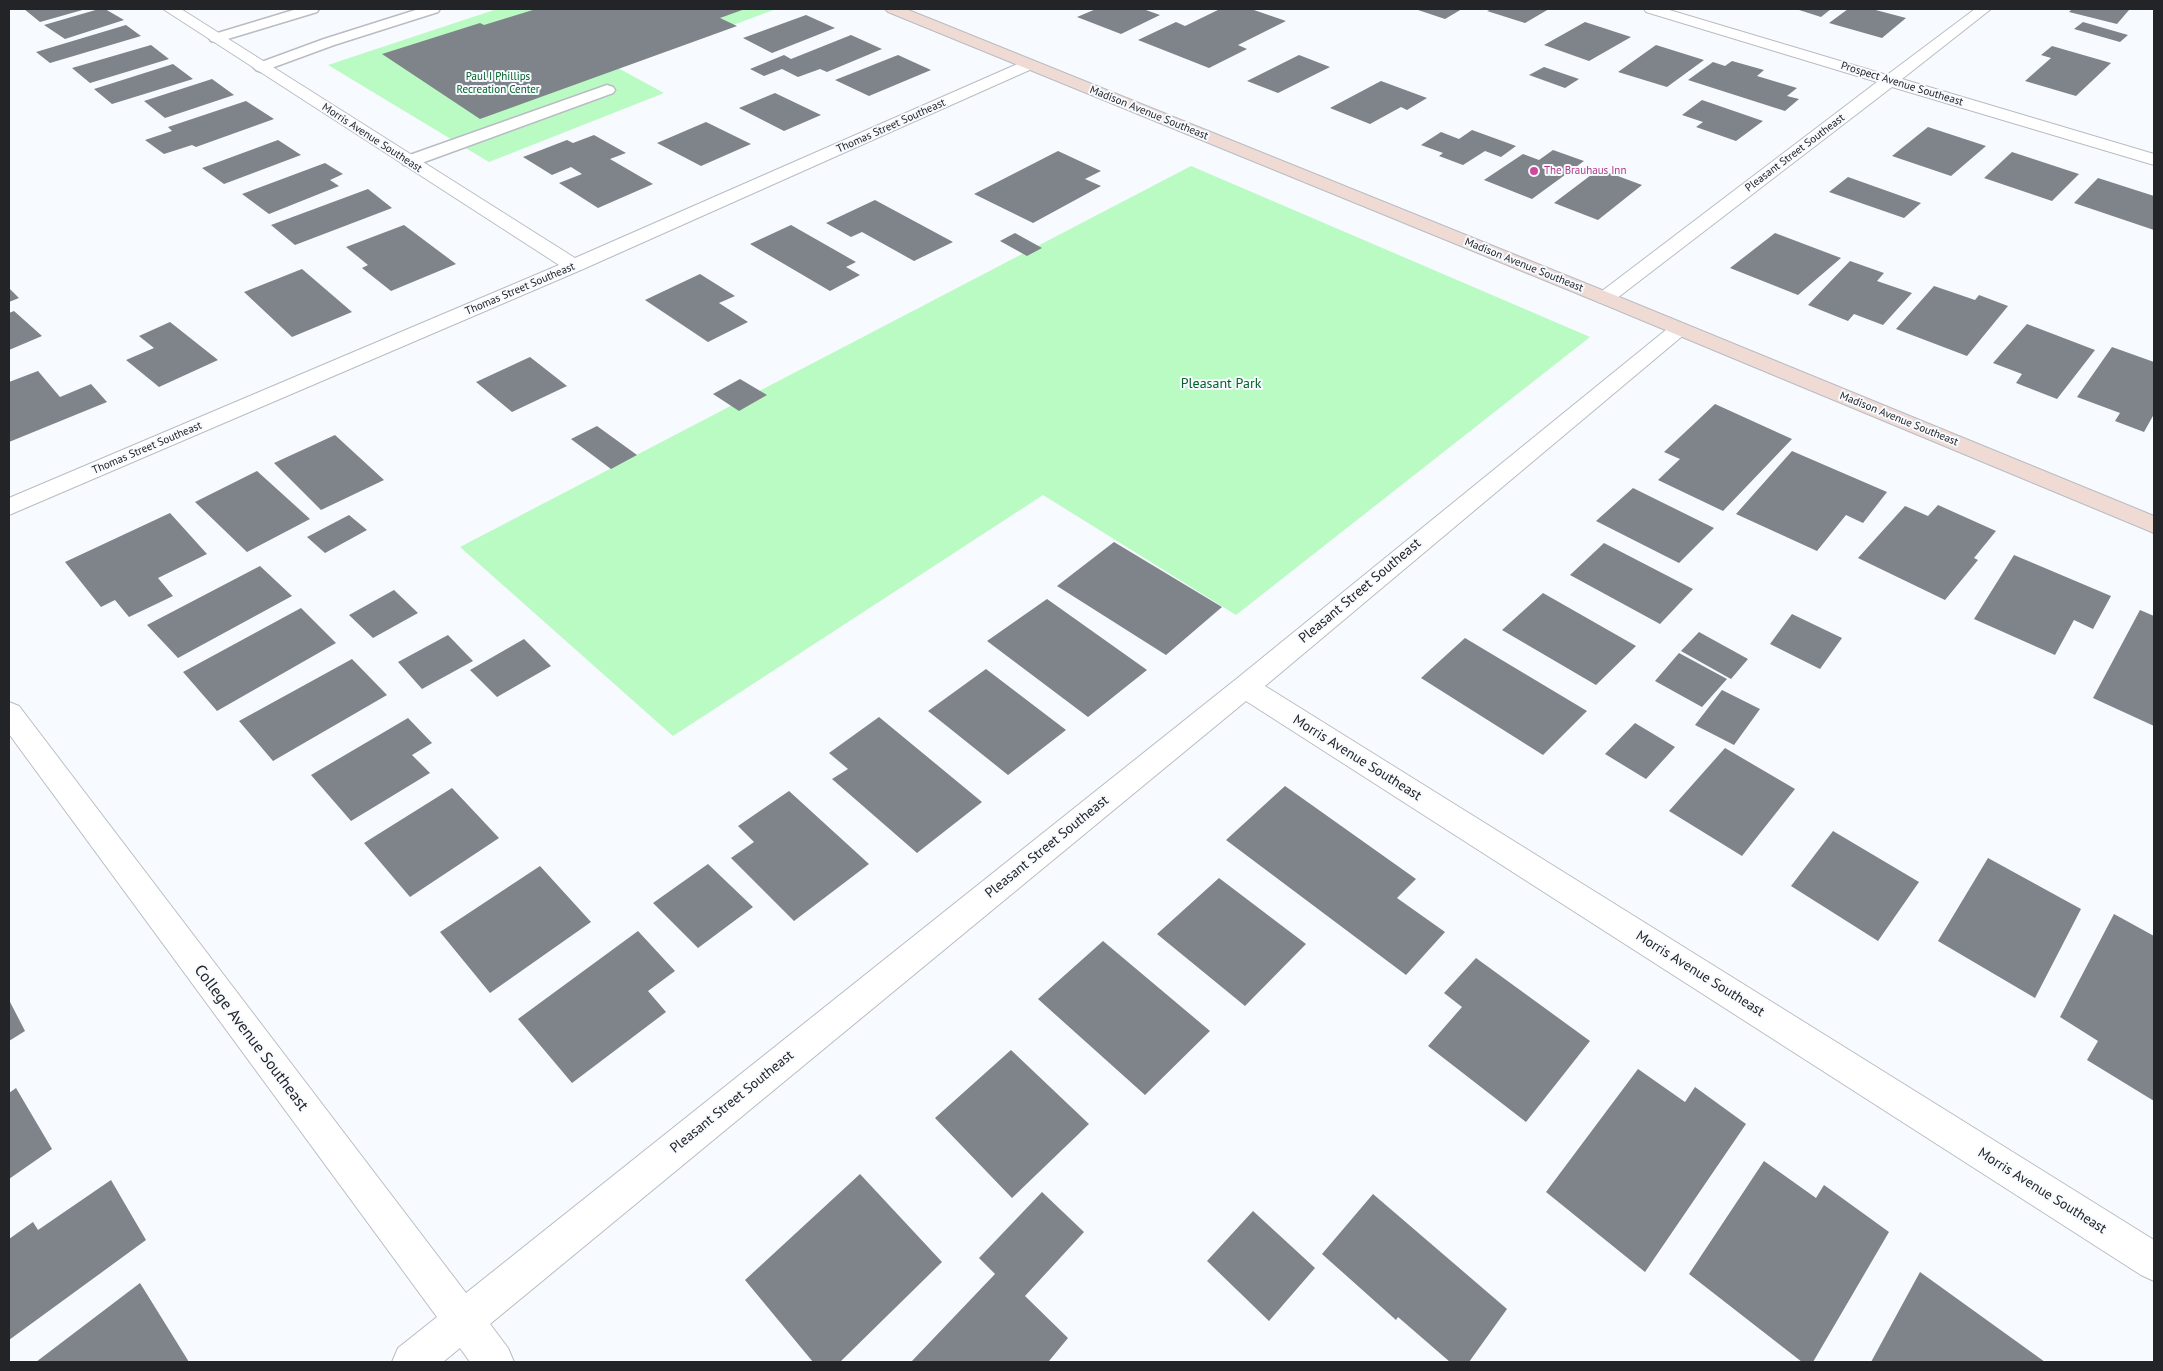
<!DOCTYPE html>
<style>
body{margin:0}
#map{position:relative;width:2163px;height:1371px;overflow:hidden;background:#f7fafe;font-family:"PT Sans",sans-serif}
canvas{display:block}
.frame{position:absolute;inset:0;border:10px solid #222427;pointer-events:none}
</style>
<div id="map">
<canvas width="2163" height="1371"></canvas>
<div class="frame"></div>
</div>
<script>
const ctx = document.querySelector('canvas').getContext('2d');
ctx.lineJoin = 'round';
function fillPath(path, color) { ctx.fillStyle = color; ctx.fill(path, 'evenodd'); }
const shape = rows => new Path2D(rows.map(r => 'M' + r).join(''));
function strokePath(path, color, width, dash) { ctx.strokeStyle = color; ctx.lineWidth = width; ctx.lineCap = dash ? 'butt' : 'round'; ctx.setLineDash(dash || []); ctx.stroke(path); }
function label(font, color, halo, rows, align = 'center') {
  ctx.font = font + ' "PT Sans",sans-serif'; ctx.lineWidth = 4; ctx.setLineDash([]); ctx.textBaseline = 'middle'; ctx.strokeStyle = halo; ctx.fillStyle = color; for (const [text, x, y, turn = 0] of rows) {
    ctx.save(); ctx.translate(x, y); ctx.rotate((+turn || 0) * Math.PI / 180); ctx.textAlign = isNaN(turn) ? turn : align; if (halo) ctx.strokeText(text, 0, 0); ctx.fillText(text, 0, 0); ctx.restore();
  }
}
const green = shape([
 [497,9,776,9,618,68,664,93,489,162,328,65],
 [1191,166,1590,337,1236,615,1043,495,673,736,460,547]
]);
const building = shape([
 [24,9,86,9,40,22],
 [99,9,105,9,124,20,65,39,44,25],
 [536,9,745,9,720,18,737,26,480,119,382,54,480,23,484,25],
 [1096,9,1143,9,1160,15,1121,34,1077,17],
 [1220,9,1251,9,1286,21,1238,45,1247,49,1209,68,1138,40,1176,22,1185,26],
 [1415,9,1462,9,1445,19],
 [1492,9,1549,9,1525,23,1487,11],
 [1796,9,1831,9,1821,17],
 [1848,9,1872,9,1906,18,1882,38,1829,23],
 [2072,9,2123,9,2129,10,2117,24,2069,12],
 [806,15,835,28,772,53,743,38],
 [1585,22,1631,37,1589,61,1544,45],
 [2083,22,2128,35,2120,42,2074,29],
 [126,25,141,36,50,63,36,52],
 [851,35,882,49,827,72,820,69,798,77,782,69,764,76,750,69,784,55,791,59],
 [151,45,169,59,90,83,72,68],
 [1656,45,1704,60,1667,87,1618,72],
 [2052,46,2111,63,2076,96,2025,81,2051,58,2041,55],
 [898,55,931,70,869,96,835,80],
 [1299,55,1330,67,1278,93,1247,81],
 [1732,61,1764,70,1757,76,1797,88,1787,96,1799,99,1785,111,1688,80,1713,62,1725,66],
 [173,64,193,79,112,104,94,89],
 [1544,67,1579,79,1565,88,1529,75],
 [212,79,234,95,165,118,144,101],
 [1381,81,1427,98,1407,110,1401,107,1370,124,1330,108],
 [775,93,821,115,784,131,739,108],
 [1702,100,1763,121,1736,141,1696,127,1703,122,1682,115],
 [246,101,274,119,196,147,192,145,164,154,145,140,172,131,168,127],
 [706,122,751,144,701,166,657,143],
 [1928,127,1986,146,1951,176,1892,156],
 [1472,130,1516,146,1501,157,1485,151,1463,165,1439,156,1443,153,1421,145,1441,132,1459,139],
 [594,135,626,153,610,159,653,184,598,208,559,183,582,174,571,167,552,175,523,157,567,140,573,143],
 [278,140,301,155,224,184,202,168],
 [1553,150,1584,161,1532,199,1484,180,1523,154,1539,160],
 [1058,151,1101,171,1085,179,1101,186,1033,223,974,194],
 [2012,152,2079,174,2052,201,1984,178],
 [325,163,343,174,330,180,339,186,269,214,242,194],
 [1599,169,1642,185,1598,220,1554,203],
 [1848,177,1921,203,1904,218,1829,192],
 [2098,178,2154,196,2154,230,2074,203],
 [368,189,392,208,295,245,271,225],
 [875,200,953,242,914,261,862,232,851,237,826,223],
 [404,225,456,264,391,291,362,268,368,265,346,247],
 [791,225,856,262,846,267,860,275,830,291,750,244],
 [1015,233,1042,248,1027,256,1000,241],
 [1775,233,1841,258,1798,295,1730,268],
 [1850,261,1884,273,1877,281,1912,293,1883,325,1854,314,1848,321,1808,305],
 [302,269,352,312,292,337,244,292],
 [700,274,735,296,719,303,748,322,708,342,645,300],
 [1934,286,1975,300,1979,295,2008,306,1967,356,1896,329],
 [9,288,19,298,9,302],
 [14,311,42,336,9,350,9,313],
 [170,322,218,360,159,387,126,360,154,348,139,336],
 [2027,324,2095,350,2057,399,2016,383,2022,374,1993,363],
 [2112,347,2154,362,2154,414,2144,432,2115,421,2120,413,2077,397],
 [530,357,567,386,512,412,476,382],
 [38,371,60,397,91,384,107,402,9,442,9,382],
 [740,379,767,395,739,411,713,394],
 [1715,404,1792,439,1723,511,1658,480,1680,459,1664,452],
 [597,426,637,455,611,469,571,439],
 [335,435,384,480,321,510,274,463],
 [1792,451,1887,492,1863,523,1846,515,1817,551,1736,514],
 [257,471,310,519,247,552,195,502],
 [1633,488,1714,528,1679,563,1596,521],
 [1938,505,1996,531,1974,558,1978,560,1945,600,1858,558,1905,506,1928,516],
 [170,513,207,554,158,578,173,596,129,617,115,600,101,607,65,562],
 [349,515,367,530,325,553,307,537],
 [1114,542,1222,607,1166,655,1057,586],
 [1604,543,1693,589,1660,624,1570,575],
 [2014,555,2111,596,2093,629,2074,620,2055,655,1974,619],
 [260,566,292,596,178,658,147,625],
 [394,590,418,613,373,638,349,615],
 [1543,593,1636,646,1596,685,1502,630],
 [1047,599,1147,670,1088,717,987,641],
 [301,608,336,643,217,711,183,672],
 [2140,610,2154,616,2154,726,2093,698],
 [1792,614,1842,638,1820,669,1770,644],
 [1699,632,1748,659,1731,679,1681,651],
 [448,635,473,661,422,689,398,662],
 [1465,638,1587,711,1543,755,1421,678],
 [524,639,551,666,497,697,470,670],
 [1679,653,1727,679,1702,707,1655,681],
 [352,659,387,695,273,761,239,721],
 [986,669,1066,730,1008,775,928,711],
 [1722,690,1760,709,1734,745,1695,725],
 [879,717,982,802,917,853,832,779,848,769,829,753],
 [408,718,432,743,412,755,430,773,351,821,311,775],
 [1635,723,1675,747,1646,779,1605,754],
 [1725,748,1795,789,1742,856,1669,811],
 [1285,786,1416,879,1397,898,1445,932,1406,975,1226,840],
 [452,788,499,838,410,897,364,843],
 [789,791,869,864,794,921,731,858,754,842,738,826],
 [1833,831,1919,882,1878,941,1791,886],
 [1988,858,2081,909,2035,998,1938,941],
 [708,864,753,907,698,948,653,903],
 [540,866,591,922,490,993,440,932],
 [1219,878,1306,944,1245,1006,1157,934],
 [2114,914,2154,936,2154,1101,2087,1060,2098,1041,2060,1017],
 [638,931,675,971,648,991,666,1012,572,1083,518,1019],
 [1103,941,1210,1031,1145,1095,1038,999],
 [1476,958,1590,1041,1526,1122,1428,1046,1462,1007,1444,993],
 [9,1000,25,1031,9,1041],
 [1011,1050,1089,1124,1012,1198,935,1118],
 [1638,1069,1685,1102,1695,1087,1746,1124,1645,1272,1546,1192],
 [16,1088,52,1149,9,1179,9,1093],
 [1764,1161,1816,1198,1824,1185,1889,1232,1813,1362,1802,1362,1689,1274],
 [860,1174,942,1262,840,1362,813,1362,745,1280],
 [111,1180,146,1240,9,1340,9,1239,33,1222,38,1230],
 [1042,1192,1084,1232,1025,1296,1068,1338,1049,1361,1050,1362,911,1362,995,1274,979,1258],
 [1373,1194,1507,1309,1469,1362,1450,1362,1398,1317,1396,1320,1322,1254],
 [1253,1211,1315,1268,1269,1321,1207,1261],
 [1920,1272,2045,1362,1871,1362],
 [140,1283,189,1362,36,1362]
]);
const lane = shape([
 [297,9,319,9,317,12,221,41,216,42,211,41,209,38,211,35,297,9],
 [419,9,440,9,438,12,334,45,266,70,261,72,256,70,253,67,256,64,324,39,419,9],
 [607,85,613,87,615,90,613,93,416,165,404,165,401,161,404,157,607,85]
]);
const street = shape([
 [163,9,181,9,575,258,1022,62,1028,60,1034,62,1036,65,1034,68,581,270,9,515,9,498,559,265,163,9],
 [1644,9,1666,9,1887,75,1975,9,1991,9,1902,79,2154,154,2154,165,1892,87,1612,302,1605,304,1598,302,1595,298,1598,294,1877,82,1646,12,1644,9],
 [1679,323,1686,325,1690,329,1686,333,1265,686,2154,1240,2154,1281,2141,1275,1246,701,490,1324,508,1348,514,1362,470,1362,460,1348,443,1362,392,1362,398,1348,437,1317,9,734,9,702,19,706,466,1293,1235,680,1672,325,1679,323]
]);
const secondary = shape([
 [885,9,906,9,1612,294,2154,516,2154,533,1598,302,888,12,885,9]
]);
const markers = [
 [1534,171,5,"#d1479c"]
];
const farParknames = [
 ["Paul I Phillips",498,77],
 ["Recreation Center",498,90]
];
const farStreetnames = [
 ["Prospect Avenue Southeast",1902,84,17],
 ["Madison Avenue Southeast",1149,113,22],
 ["Thomas Street Southeast",891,126,-24],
 ["Morris Avenue Southeast",372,138,33],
 ["Pleasant Street Southeast",1795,153,-37],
 ["Madison Avenue Southeast",1524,265,22],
 ["Thomas Street Southeast",520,289,-23],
 ["Madison Avenue Southeast",1899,419,22],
 ["Thomas Street Southeast",147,448,-23]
];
const farHotelnames = [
 ["The Brauhaus Inn",1544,171]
];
const parkNames = [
 ["Pleasant Park",1221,384]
];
const streetNames = [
 ["Pleasant Street Southeast",1360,591,-40],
 ["Morris Avenue Southeast",1357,758,32],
 ["Pleasant Street Southeast",1047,847,-39],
 ["Morris Avenue Southeast",1700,974,32],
 ["Pleasant Street Southeast",732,1102,-39],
 ["Morris Avenue Southeast",2042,1191,32]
];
const nearStreetnames = [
 ["College Avenue Southeast",251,1038,53]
];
fillPath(green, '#bafbc3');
fillPath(building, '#7f848a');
strokePath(lane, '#b8bdc3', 3);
strokePath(street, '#b8bdc3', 2);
strokePath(secondary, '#b8bdc3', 2);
fillPath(lane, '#fff');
fillPath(street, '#fff');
fillPath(secondary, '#efdad4');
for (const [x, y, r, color] of markers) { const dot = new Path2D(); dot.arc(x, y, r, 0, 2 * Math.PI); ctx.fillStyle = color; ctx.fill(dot); strokePath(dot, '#f7fafe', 2); }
label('11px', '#026327', '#f7fafe', farParknames);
label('11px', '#222427', '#f7fafe', farStreetnames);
label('11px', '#b23c85', '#f7fafe', farHotelnames, 'left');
label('14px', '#026327', '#f7fafe', parkNames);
label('14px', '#222427', '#f7fafe', streetNames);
label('16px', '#222427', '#f7fafe', nearStreetnames);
</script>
